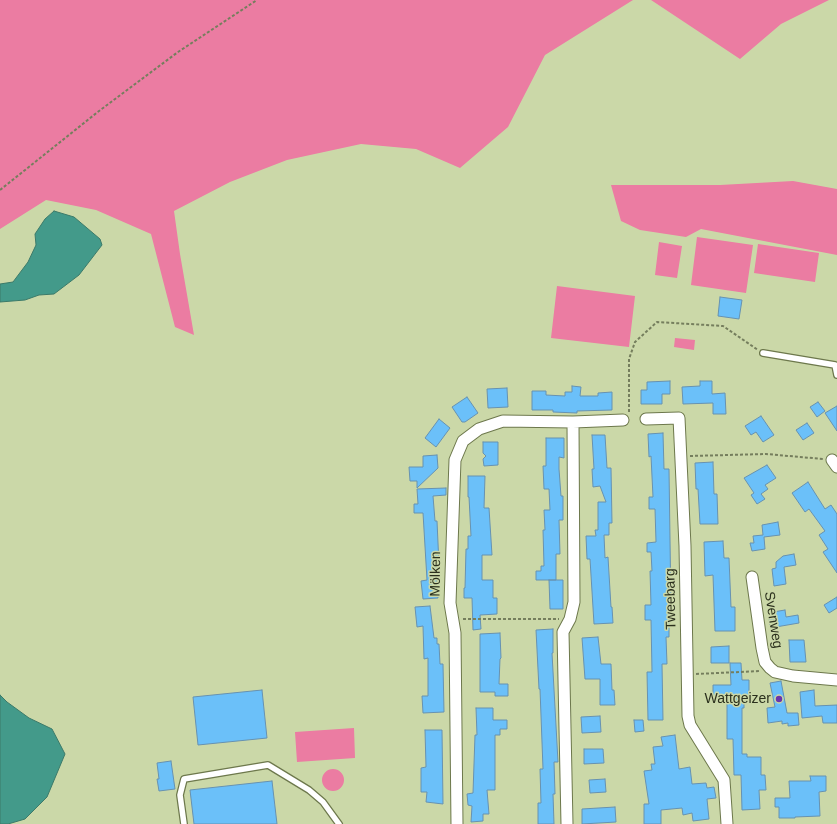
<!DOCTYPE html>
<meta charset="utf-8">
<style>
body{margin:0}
canvas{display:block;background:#cbd8a8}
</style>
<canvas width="837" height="824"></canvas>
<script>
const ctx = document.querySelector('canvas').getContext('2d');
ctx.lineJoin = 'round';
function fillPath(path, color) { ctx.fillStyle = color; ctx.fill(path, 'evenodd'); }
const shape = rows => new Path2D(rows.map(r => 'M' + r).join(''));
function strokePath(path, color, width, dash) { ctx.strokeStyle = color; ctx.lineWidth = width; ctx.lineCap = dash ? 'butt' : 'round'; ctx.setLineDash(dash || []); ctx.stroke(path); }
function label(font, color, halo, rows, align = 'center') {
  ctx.font = font + ' Helvetica,sans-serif'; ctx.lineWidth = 3; ctx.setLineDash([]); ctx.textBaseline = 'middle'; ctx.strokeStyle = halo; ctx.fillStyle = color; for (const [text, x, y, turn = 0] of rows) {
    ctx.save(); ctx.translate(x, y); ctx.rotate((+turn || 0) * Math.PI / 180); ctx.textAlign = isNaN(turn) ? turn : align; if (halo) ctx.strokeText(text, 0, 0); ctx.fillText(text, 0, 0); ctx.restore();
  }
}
const green = shape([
 [0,0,633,0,545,55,508,127,460,168,416,149,361,144,287,160,230,182,174,211,180,254,194,335,175,327,151,234,96,210,46,200,0,229],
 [651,0,829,0,781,24,740,59],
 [793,181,837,189,837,255,701,229,686,237,640,230,621,221,611,185,720,185],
 [697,237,753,245,746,293,691,285],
 [659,242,682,246,677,278,655,275],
 [758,244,819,253,815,282,754,273],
 [557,286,635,296,629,347,551,338],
 [675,338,695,340,694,350,674,347],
 [354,728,355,758,297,762,295,732],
 '322 780a11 11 0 1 1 22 0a11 11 0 1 1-22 0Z'
]);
const water = shape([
 [54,211,74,217,100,239,102,245,79,275,54,294,39,295,25,300,0,302,0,284,13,282,28,262,36,245,35,234,45,219,54,211],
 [0,695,7,702,29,718,52,729,65,754,47,797,25,819,8,824,0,824,0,695]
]);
const building = shape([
 [720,297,742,300,739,319,718,316,720,297],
 [670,381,670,394,662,394,662,404,641,404,641,390,647,390,647,382,670,381],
 [700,381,712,381,712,394,725,393,726,414,713,414,713,403,683,404,682,387,700,386,700,381],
 [572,386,581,387,580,396,598,396,598,393,612,392,612,410,577,411,577,413,553,412,553,410,532,410,532,391,546,391,546,395,565,396,565,392,572,392,572,386],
 [507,388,508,407,488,408,487,389,507,388],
 [467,397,478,413,465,422,462,422,452,407,467,397],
 [818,402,825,411,817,417,810,407,818,402],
 [837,406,837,431,825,413,837,406],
 [761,416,774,435,763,442,756,432,751,435,745,426,761,416],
 [439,419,450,428,436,447,425,438,439,419],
 [807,423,814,433,803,440,796,430,807,423],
 [663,433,664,469,669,469,671,610,669,610,669,637,666,637,667,664,662,664,663,720,648,720,647,672,652,672,651,620,645,620,645,605,651,605,650,571,652,571,651,552,647,552,647,543,656,542,655,509,649,509,649,497,653,497,651,456,649,457,648,434,663,433],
 [592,435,605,435,607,468,611,468,612,523,609,523,609,535,604,535,605,558,608,557,611,607,612,607,613,623,594,624,590,559,587,559,586,536,596,536,595,530,598,530,598,502,606,502,600,486,593,487,592,469,594,469,592,435],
 [546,438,564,438,564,458,559,457,559,469,561,496,563,496,563,520,559,520,560,554,556,554,556,580,536,580,536,571,541,571,541,566,544,566,543,530,545,530,544,510,550,510,549,489,544,489,543,466,546,466,546,438],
 [483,442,498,442,498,465,484,466,483,459,486,456,483,453,483,442],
 [437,455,438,468,417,488,417,481,410,481,409,467,423,467,423,456,437,455],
 [713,462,714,494,717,494,718,524,700,524,698,489,696,489,695,463,713,462],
 [767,465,776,478,765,485,768,489,761,494,765,499,757,504,751,495,754,493,744,478,767,465],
 [468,476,485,476,484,508,489,508,492,555,482,555,482,580,493,580,493,598,497,598,497,614,480,615,481,629,473,630,472,598,464,598,464,588,465,588,466,549,468,549,468,536,471,536,469,497,468,497,468,476],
 [808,482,825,509,831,505,837,514,837,573,823,552,828,549,819,535,825,531,809,509,805,512,792,493,808,482],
 [446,488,446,495,433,496,435,521,437,521,439,565,439,571,436,571,438,598,423,599,421,581,427,580,423,513,414,513,414,504,418,504,417,489,446,488],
 [778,522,780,535,764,537,765,549,752,551,750,543,754,543,753,536,763,535,762,525,778,522],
 [723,541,724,558,729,558,731,607,735,607,735,631,715,631,713,575,705,576,704,542,723,541],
 [794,554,796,565,784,567,786,584,774,586,772,569,776,568,776,562,783,556,794,554],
 [549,580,563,580,563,609,550,609,549,580],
 [837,597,837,608,829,613,824,605,837,597],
 [430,606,434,638,437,638,437,644,439,644,440,664,443,664,444,712,423,713,422,696,428,696,428,658,424,659,423,626,417,627,415,607,430,606],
 [785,610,786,617,798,615,799,623,770,628,769,619,774,619,773,612,785,610],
 [553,629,553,653,552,653,558,762,554,762,555,794,553,794,554,824,538,824,538,803,541,803,540,769,543,769,540,689,539,689,536,630,553,629],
 [500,633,501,658,500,659,499,684,508,684,508,696,495,696,495,692,480,692,480,634,500,633],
 [598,637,601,664,611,664,612,690,614,690,615,705,600,705,600,679,585,679,582,638,598,637],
 [789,640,804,640,806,662,790,662,789,640],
 [729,646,729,663,711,663,711,647,729,646],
 [730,663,741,663,742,680,749,680,749,697,744,697,744,708,742,708,742,754,747,754,747,757,761,757,761,775,765,775,766,790,759,790,760,809,742,810,741,775,734,775,733,739,727,739,727,701,713,701,713,685,731,685,730,663],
 [781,681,787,713,798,713,799,725,788,726,788,723,782,724,782,721,768,723,767,708,775,707,770,683,781,681],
 [262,690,267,738,198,745,193,697,262,690],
 [814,690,815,706,837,705,837,723,823,723,822,716,802,718,800,692,814,690],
 [476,708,493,708,493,720,507,720,507,729,500,729,500,735,495,735,495,790,487,790,489,814,483,814,483,821,471,822,472,806,468,805,467,794,473,793,475,735,477,735,476,708],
 [600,716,601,732,582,733,581,717,600,716],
 [634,720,643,720,644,731,635,732,634,720],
 [425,730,442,730,443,804,426,802,427,792,421,792,421,768,426,767,425,730],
 [675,735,679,769,690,767,692,784,706,783,707,788,714,787,716,798,707,799,709,819,693,821,692,813,683,815,682,808,661,810,661,824,644,824,644,804,649,804,644,771,652,770,651,764,655,764,653,747,663,746,661,737,675,735],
 [584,749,603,749,604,763,584,764,584,749],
 [171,761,175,789,159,791,157,779,159,779,157,763,171,761],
 [810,776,826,776,826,791,819,792,820,816,795,817,795,818,779,818,779,807,775,807,775,798,790,798,789,781,811,781,810,776],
 [605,779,606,792,590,793,589,780,605,779],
 [272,781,277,824,194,824,190,790,272,781],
 [615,807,616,822,582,824,582,809,615,807]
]);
const path = shape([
 [0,190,99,111,178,52,257,0],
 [629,412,629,359,635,342,657,322,723,326,758,350],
 [690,456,766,454,823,459],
 [463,619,559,619],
 [696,674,760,671]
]);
const lane = shape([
 [763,353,835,365,837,375],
 [184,824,180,795,184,779,268,765,309,790,323,802,339,824]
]);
const street = shape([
 [646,419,679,418,685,546,688,716,690,725,724,780,727,824],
 [573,422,623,420],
 [832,460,837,467],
 [752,577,762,648,765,662,770,668,775,672,793,676,837,680],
 [457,824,455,633,450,603,455,460,463,441,479,429,503,421,573,422,574,602,570,619,563,632,567,824]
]);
const markers = [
 [779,699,4,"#6a35ac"]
];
const streetNames = [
 ["Mölken",436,574,-89],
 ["Tweebarg",671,599,-91],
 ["Svenweg",773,620,81]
];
const poiNames = [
 ["Wattgeizer",771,699]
];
fillPath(green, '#eb7ca2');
fillPath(water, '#439a8a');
strokePath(water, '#3c7a69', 1);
fillPath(building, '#6bc0f9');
strokePath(building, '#6792b0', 1);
strokePath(lane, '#6d784c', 8);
strokePath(street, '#6d784c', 13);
strokePath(path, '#757e5d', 2, [3, 2]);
strokePath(lane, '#fff', 5.5);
strokePath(street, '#fff', 11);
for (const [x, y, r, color] of markers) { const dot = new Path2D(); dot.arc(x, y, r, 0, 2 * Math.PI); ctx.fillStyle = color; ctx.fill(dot); strokePath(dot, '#cbd8a8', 1.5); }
label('14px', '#2b301d', '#cbd8a8', streetNames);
label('14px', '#2b301d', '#cbd8a8', poiNames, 'right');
</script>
